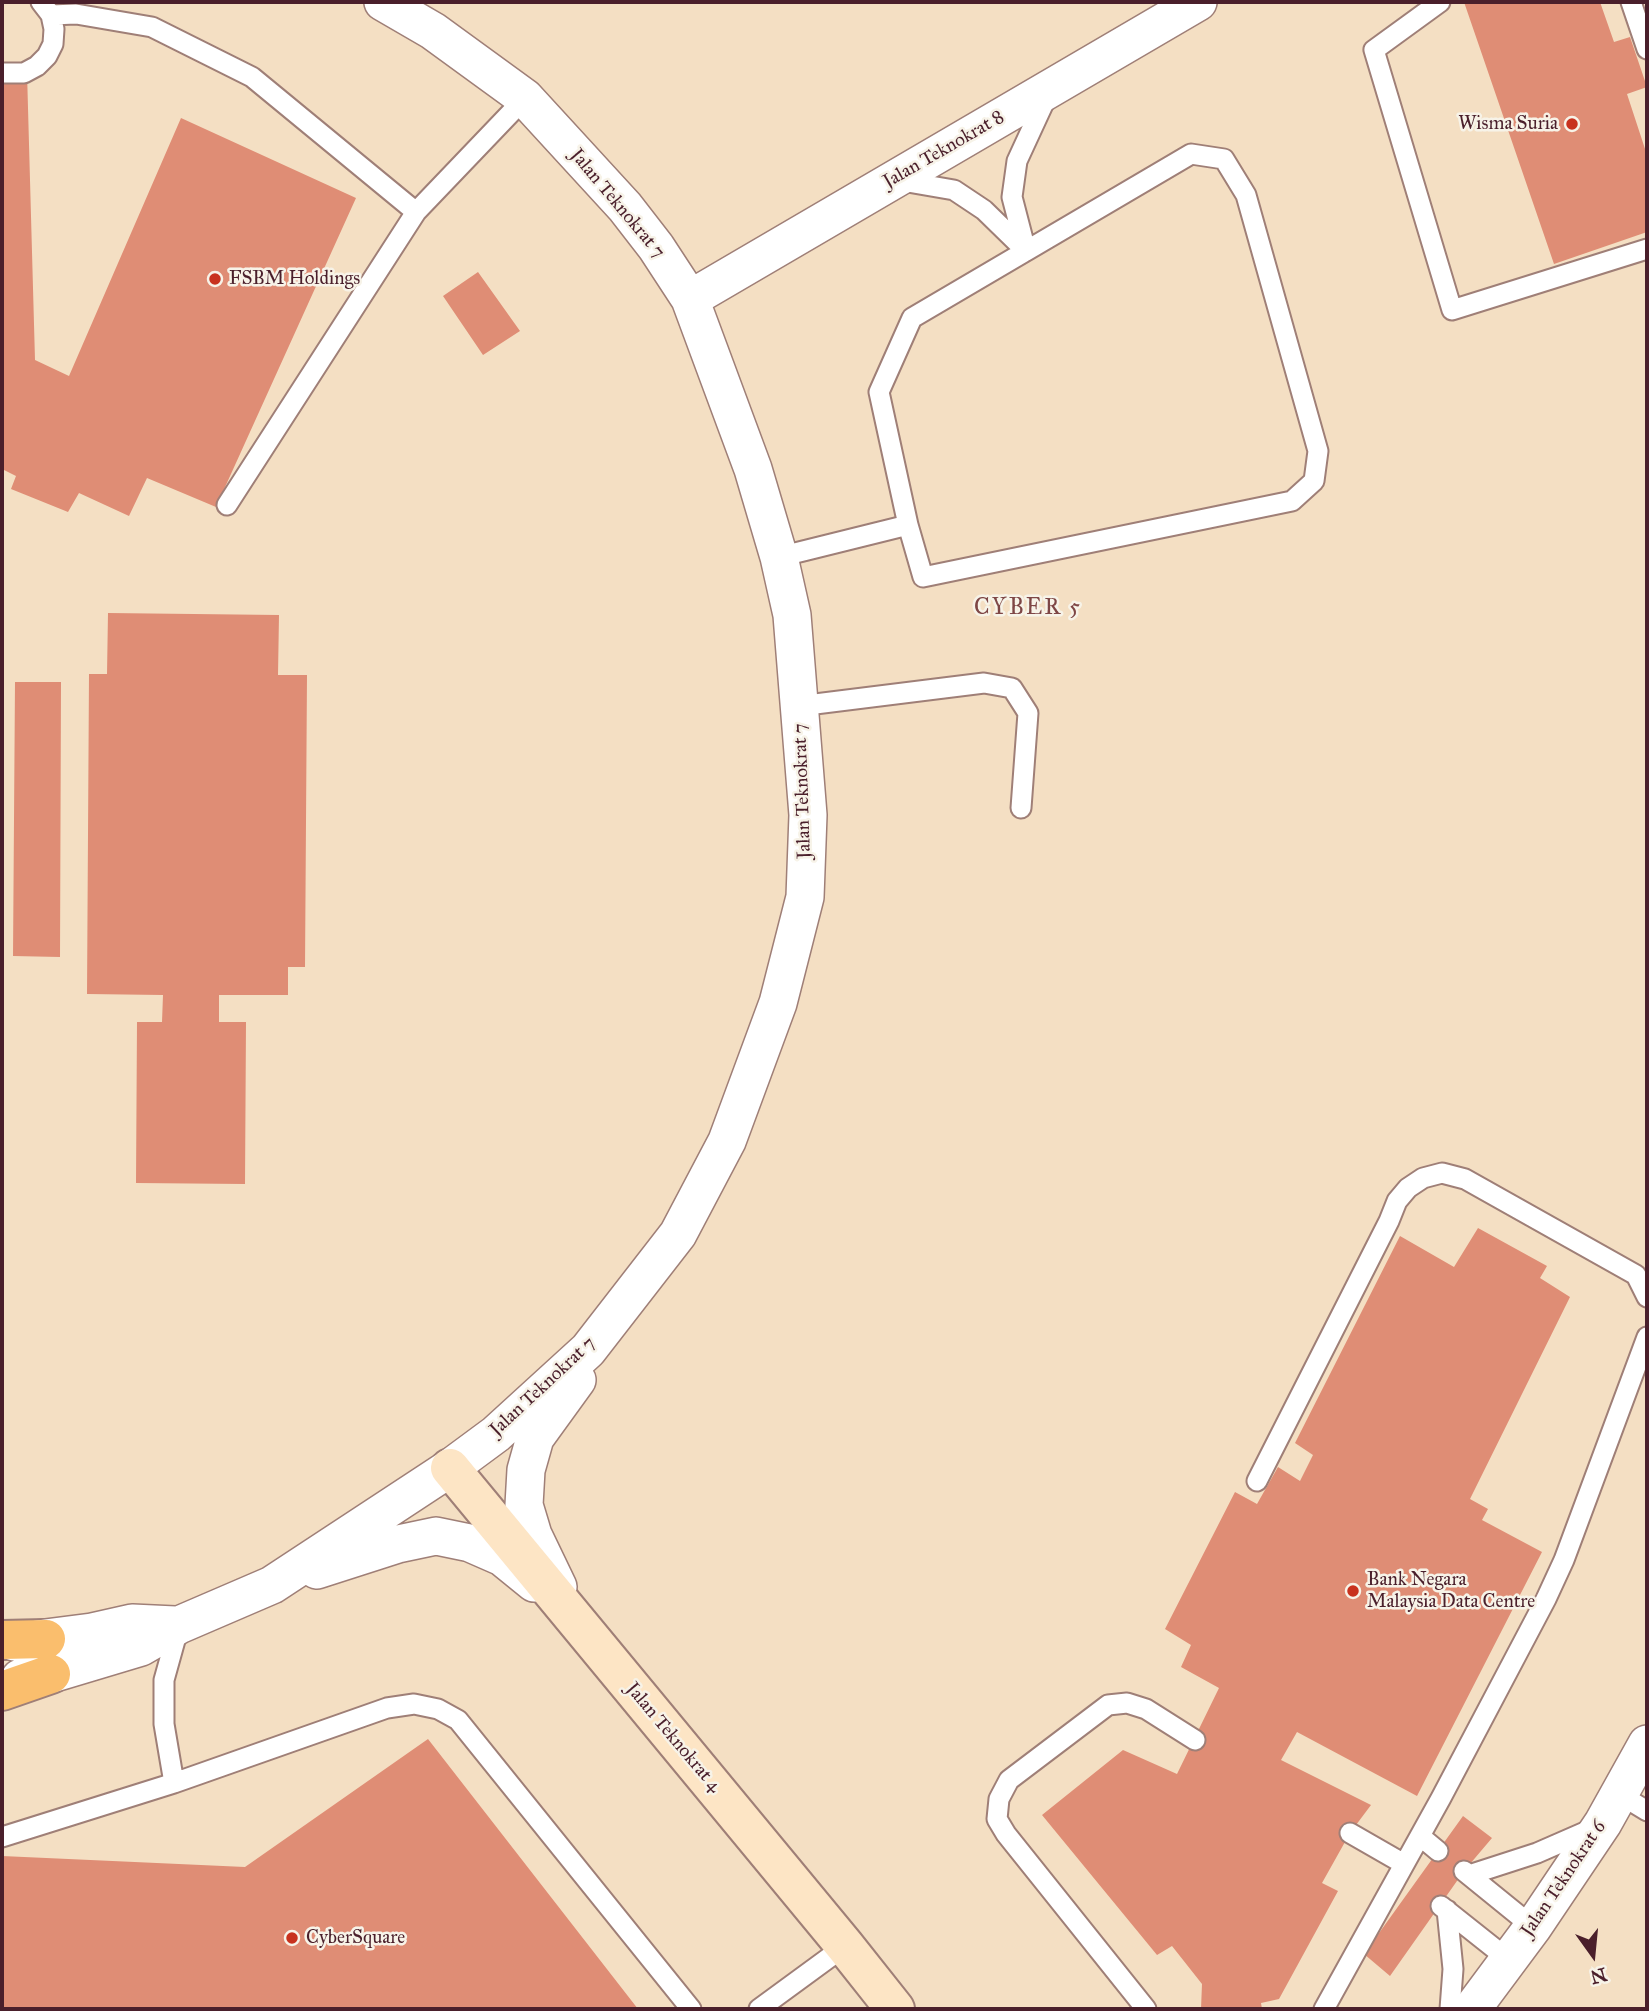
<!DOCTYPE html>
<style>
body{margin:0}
#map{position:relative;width:1649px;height:2011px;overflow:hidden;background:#f4dfc3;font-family:"IM FELL Great Primer",serif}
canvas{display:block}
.frame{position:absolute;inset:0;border:4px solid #4a1f2b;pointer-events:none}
.north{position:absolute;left:1558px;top:1920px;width:70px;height:70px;-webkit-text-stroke:5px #f7f3e8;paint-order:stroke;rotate:165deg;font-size:19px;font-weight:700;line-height:28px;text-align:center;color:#4a1f2b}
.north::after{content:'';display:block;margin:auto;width:24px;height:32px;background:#4a1f2b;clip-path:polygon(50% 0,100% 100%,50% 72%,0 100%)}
</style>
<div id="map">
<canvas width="1649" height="2011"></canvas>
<div class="frame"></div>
<div class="north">N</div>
</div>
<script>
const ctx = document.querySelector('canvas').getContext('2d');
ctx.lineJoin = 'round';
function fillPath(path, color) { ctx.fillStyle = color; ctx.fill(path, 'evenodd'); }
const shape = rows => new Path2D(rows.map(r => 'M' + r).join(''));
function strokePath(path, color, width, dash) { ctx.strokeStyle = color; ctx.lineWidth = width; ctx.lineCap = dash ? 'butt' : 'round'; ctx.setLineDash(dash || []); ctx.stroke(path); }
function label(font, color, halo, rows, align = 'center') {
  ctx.font = font + ' "IM FELL Great Primer",serif'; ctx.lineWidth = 5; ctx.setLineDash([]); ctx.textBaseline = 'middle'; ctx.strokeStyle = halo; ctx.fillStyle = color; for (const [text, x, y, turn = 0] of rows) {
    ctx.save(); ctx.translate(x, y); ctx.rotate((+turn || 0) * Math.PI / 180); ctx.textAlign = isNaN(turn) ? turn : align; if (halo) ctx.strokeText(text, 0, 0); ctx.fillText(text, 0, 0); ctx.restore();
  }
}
const building = shape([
 [1464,2,1600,2,1614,42,1630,37,1647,87,1627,94,1647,155,1647,232,1554,264],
 [27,72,35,360,69,376,181,118,356,198,216,507,147,478,129,516,79,493,68,512,11,489,16,476,2,469,2,73],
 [478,272,520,331,483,355,443,296],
 [108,613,279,615,278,675,307,675,305,967,288,967,288,995,219,995,219,1022,246,1022,245,1184,136,1183,137,1022,162,1022,163,995,87,994,89,674,107,674],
 [15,682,61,682,60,957,13,956],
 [1478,1228,1547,1266,1540,1278,1570,1297,1470,1499,1488,1509,1482,1520,1542,1552,1417,1796,1297,1732,1281,1760,1371,1805,1350,1833,1322,1883,1338,1891,1279,1999,1261,2003,1262,2009,1201,2009,1202,1984,1172,1946,1157,1955,1042,1815,1123,1750,1177,1774,1219,1688,1181,1667,1191,1645,1165,1629,1235,1492,1257,1504,1278,1467,1300,1481,1313,1455,1295,1443,1400,1236,1454,1267],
 [428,1739,638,2009,2,2009,2,1856,245,1867],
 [1463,1816,1492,1838,1464,1871,1390,1976,1364,1954]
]);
const lane = shape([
 [1440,2,1374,50,1452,310,1647,249],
 [1631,2,1647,49],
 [51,15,76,14,152,27,252,77,416,212,525,98],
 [2,73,24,73,37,66,47,56,53,44,54,29,51,15,41,2],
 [896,180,954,190,984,210,1026,251,1012,197,1017,161,1047,96],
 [227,505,416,212],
 [779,557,908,525,879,392,912,318,1191,154,1224,159,1246,195,1318,451,1314,481,1292,501,923,577,908,525],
 [799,706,984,683,1012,688,1028,713,1021,808],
 [1257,1481,1389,1221,1397,1201,1408,1188,1423,1178,1442,1173,1465,1179,1636,1275,1647,1297],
 [174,1783,164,1724,164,1680,179,1626],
 [1619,1794,1647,1811],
 [1350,1833,1404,1864],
 [1420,1836,1438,1851],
 [2,1837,174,1783,387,1708,414,1704,438,1709,458,1720,691,2009],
 [1464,1871,1533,1927],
 [1469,1875,1537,1853,1592,1829],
 [1441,1906,1509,1960],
 [1447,1910,1453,1969,1450,2009],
 [759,2009,845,1946],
 [1146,2009,1006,1834,997,1819,999,1799,1009,1780,1108,1705,1127,1703,1146,1709,1195,1740],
 [1324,2009,1441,1798,1546,1599,1564,1560,1647,1337]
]);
const street = shape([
 [690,299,1198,2],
 [317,1570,398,1544,436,1536,470,1543,502,1557,534,1583],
 [558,1587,533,1535,524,1505,526,1470,535,1438,577,1380],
 [14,1642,92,1632,132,1623,175,1625],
 [20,1678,51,1674,141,1647,179,1625,272,1585,450,1468,496,1434,588,1350,678,1234,727,1141,778,1003,805,897,808,815,792,615,779,557,753,469,690,299,656,247,625,207,525,98,433,31,383,2],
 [1472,2009,1533,1927,1603,1823,1647,1744]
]);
const secondary = shape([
 [450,1468,845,1946,895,2009]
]);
const primary = shape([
 [2,1640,46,1639],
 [2,1691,51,1674]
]);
const markers = [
 [1572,124,7,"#c8321e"],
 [215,279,7,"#c8321e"],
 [1353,1591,7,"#c8321e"],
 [292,1938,7,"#c8321e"]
];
const poiNames = [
 ["Wisma Suria",1558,124,"right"],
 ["FSBM Holdings",229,279],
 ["Bank Negara",1367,1580],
 ["Malaysia Data Centre",1367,1602],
 ["CyberSquare",306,1938]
];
const streetNames = [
 ["Jalan Teknokrat 8",944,150,-30],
 ["Jalan Teknokrat 7",617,204,50],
 ["Jalan Teknokrat 7",803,791,-92],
 ["Jalan Teknokrat 7",543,1387,-43],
 ["Jalan Teknokrat 4",673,1738,50],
 ["Jalan Teknokrat 6",1564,1879,-56]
];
const quarterNames = [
 ["CYBER 5",1028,608]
];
fillPath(building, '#df8d75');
strokePath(lane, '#9f7f77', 23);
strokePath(street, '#9f7f77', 40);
strokePath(secondary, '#9f7f77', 42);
strokePath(primary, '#9f7f77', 42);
strokePath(lane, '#fff', 19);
strokePath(street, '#fff', 37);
strokePath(secondary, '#fde5c5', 38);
strokePath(primary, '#fabe6d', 38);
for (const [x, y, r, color] of markers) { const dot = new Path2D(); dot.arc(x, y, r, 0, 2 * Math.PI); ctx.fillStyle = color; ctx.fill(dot); strokePath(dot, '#f7f3e8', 2.5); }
label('19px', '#4a1f2b', '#f7f3e8', poiNames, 'left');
label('19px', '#4a1f2b', '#f7f3e8', streetNames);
ctx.letterSpacing = '2px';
label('23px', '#7e4645', '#f7f3e8', quarterNames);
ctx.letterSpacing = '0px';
</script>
